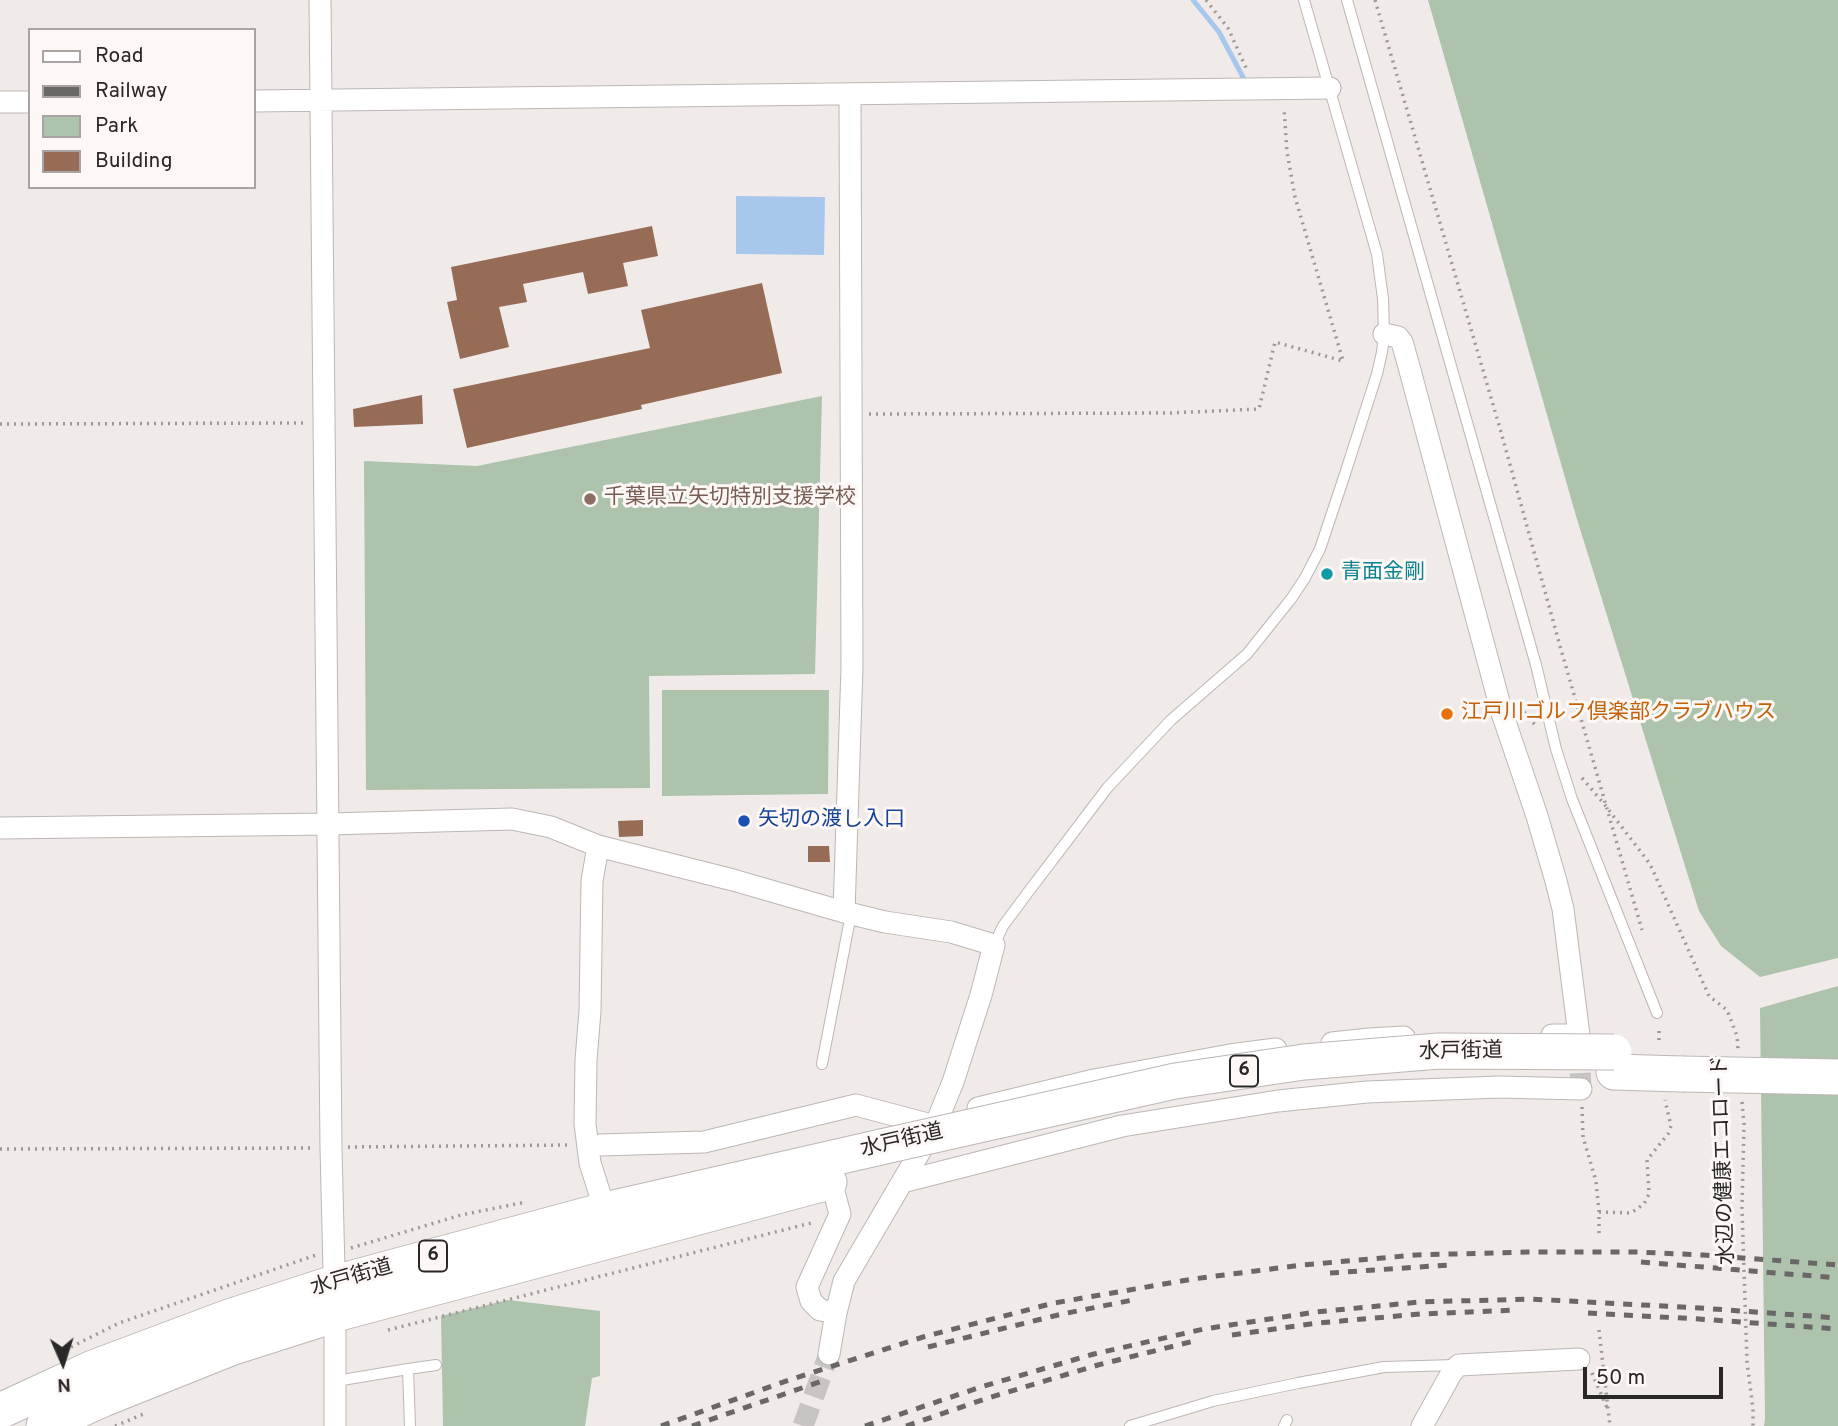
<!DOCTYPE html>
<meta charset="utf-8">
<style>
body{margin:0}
#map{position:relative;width:1838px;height:1426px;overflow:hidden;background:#f0ebe9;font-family:Overpass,sans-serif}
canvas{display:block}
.legend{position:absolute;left:28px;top:28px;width:228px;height:161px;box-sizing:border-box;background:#fdf8f6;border:2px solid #a8a4a3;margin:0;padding:9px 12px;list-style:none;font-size:21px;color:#292727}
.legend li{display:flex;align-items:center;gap:14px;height:35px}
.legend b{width:35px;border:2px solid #a8a4a3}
.north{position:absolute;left:28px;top:1328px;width:70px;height:70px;-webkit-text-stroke:5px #fdf8f6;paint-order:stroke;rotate:177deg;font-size:19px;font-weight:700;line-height:28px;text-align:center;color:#292727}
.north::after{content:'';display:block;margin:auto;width:24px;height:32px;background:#292727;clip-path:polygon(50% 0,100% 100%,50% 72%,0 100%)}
.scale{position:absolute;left:1583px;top:1367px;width:140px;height:32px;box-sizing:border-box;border:4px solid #292727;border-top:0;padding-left:9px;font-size:21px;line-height:24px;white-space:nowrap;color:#292727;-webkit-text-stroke:5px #fdf8f6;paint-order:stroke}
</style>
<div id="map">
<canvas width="1838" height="1426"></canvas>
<ul class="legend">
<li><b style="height:9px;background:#fff"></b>Road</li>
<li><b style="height:9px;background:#6a6767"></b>Railway</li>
<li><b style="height:19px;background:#adc3ab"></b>Park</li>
<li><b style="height:19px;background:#976c56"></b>Building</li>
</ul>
<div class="north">N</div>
<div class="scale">50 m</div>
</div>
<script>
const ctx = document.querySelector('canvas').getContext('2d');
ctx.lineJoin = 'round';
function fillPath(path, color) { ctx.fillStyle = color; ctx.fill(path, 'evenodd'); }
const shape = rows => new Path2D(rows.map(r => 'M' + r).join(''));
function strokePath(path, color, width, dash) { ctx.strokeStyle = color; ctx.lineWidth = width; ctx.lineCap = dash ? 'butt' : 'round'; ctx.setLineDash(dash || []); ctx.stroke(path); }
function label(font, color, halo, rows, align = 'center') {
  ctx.font = font + ' Overpass,"Noto Sans JP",sans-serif'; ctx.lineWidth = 6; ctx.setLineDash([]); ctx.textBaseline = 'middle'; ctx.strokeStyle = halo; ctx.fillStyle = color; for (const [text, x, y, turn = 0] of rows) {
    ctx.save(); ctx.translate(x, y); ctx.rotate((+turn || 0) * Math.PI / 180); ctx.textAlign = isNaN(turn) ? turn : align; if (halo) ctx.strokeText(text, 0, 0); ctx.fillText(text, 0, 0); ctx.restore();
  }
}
const green = shape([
 [1428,0,1838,0,1838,958,1760,977,1721,946,1699,911,1576,516],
 [822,396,815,674,649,676,650,788,366,790,364,461,477,466],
 [662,690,829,690,828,794,662,796],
 [1838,986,1838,1426,1764,1426,1765,1419,1760,1008],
 [508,1300,600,1311,600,1376,592,1378,585,1426,443,1426,441,1316]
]);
const water = shape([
 [736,196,825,197,824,255,736,254]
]);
const stream = shape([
 [1193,0,1219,32,1244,79]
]);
const building = shape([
 [652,226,658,256,623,263,628,286,588,294,583,272,523,284,527,302,499,307,509,347,460,359,447,302,457,300,451,267],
 [762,283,782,373,641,405,642,409,467,448,453,389,650,348,641,310],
 [422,395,423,424,354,427,353,409],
 [643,820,643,836,619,837,618,821],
 [808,846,829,846,830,862,808,862]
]);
const minorTunnel = shape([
 [1579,1042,1581,1089],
 [803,1426,829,1354]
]);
const path = shape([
 [1206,0,1228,28,1247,70],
 [1375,0,1501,432,1560,646,1642,930],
 [869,414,1170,413,1259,409,1275,342,1343,361,1295,197,1287,152,1284,108],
 [0,424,305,423],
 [1524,712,1535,725],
 [1582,778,1605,805,1650,864,1709,996,1727,1010,1737,1036,1738,1049],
 [1659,1040,1659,1027],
 [1742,1102,1744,1124,1742,1208,1747,1362,1753,1409,1753,1426],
 [1582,1107,1583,1137,1596,1181,1599,1212,1599,1236],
 [348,1147,568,1145],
 [0,1149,313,1148],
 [1599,1212,1631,1213,1644,1204,1649,1194,1647,1160,1668,1134,1671,1126,1665,1100],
 [351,1248,461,1215,526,1202],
 [388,1330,815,1222],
 [1599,1330,1610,1426],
 [71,1347,119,1323,316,1255],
 [1592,1373,1607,1408],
 [115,1426,146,1413]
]);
const service = shape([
 [1347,0,1536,665,1556,749,1572,799,1657,1013],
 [994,945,1003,926,1029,891,1108,787,1171,720,1247,654,1291,599,1305,578,1320,549,1344,477,1377,374,1382,352,1384,334,1383,299,1377,254,1304,0],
 [822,1064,851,914],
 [408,1369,436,1365],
 [336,1381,408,1369,410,1426],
 [1130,1426,1213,1401,1298,1383,1384,1367,1456,1365],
 [1284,1426,1287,1420]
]);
const minor = shape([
 [320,0,331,1148,334,1270],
 [254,101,1330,88],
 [0,102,30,102],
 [1384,334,1398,337,1402,342,1408,363,1502,713,1537,816,1556,881,1563,909,1579,1035,1552,1035],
 [0,828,329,824,512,819,551,827,598,846,733,880,844,912,885,922,951,932,994,945,981,995,953,1082,935,1126,844,1281,836,1313,829,1354],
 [598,846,592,881,590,1011,586,1060,585,1124,590,1163,605,1210],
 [844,912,852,667,850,94],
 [1332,1043,1369,1039,1404,1037],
 [978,1108,1094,1080,1230,1055,1276,1049],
 [600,1145,704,1142,856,1105,935,1126],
 [831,1181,840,1214,807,1287,811,1301,820,1310,836,1313],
 [902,1182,1122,1126,1278,1101,1367,1092,1499,1087,1581,1089],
 [335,1426,335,1327],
 [1422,1426,1452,1372,1459,1365,1579,1359]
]);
const trunk = shape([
 [1614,1072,1682,1074],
 [0,1411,93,1368,229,1317,331,1284,605,1210,881,1147],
 [44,1426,103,1399,233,1347,343,1312,829,1182]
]);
const rail = shape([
 [1641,1262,1838,1278],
 [1330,1273,1449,1265],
 [1588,1313,1699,1319,1838,1329],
 [1232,1335,1318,1323,1420,1314,1518,1310],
 [928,1347,1062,1314,1133,1300],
 [661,1426,789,1380,923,1337,1054,1303,1193,1279,1302,1265,1416,1255,1527,1252,1637,1252,1703,1255,1838,1265],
 [692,1426,825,1380],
 [865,1426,984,1386,1094,1354,1204,1329,1316,1312,1420,1302,1530,1299,1700,1308,1838,1318],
 [906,1426,988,1398,1098,1365,1194,1341]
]);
const trunkBridge = shape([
 [1682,1074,1838,1077],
 [881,1147,1175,1081,1304,1062,1439,1051,1614,1052]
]);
const markers = [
 [590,499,7,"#8d6e63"],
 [1327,574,7,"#0f9aa8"],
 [1447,714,7,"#e8710a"],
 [744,821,7,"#1a4fb4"]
];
const shields = [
 [1244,1071,28],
 [433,1256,28]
];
const shieldNames = [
 ["6",1244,1071],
 ["6",433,1256]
];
const educationNames = [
 ["千葉県立矢切特別支援学校",604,499]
];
const cultureNames = [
 ["青面金剛",1341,574]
];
const foodNames = [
 ["江戸川ゴルフ倶楽部クラブハウス",1461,714]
];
const transitNames = [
 ["矢切の渡し入口",758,821]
];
const streetNames = [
 ["水戸街道",1461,1053,-1],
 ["水戸街道",902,1142,-13],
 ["水辺の健康エコロード",1725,1160,-92],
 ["水戸街道",352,1279,-16]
];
fillPath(green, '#adc3ab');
fillPath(water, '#a7c7ed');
strokePath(stream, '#a7c7ed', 5);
fillPath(building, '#976c56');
strokePath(minorTunnel, '#c8c4c2', 21, [21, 10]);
strokePath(service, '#bcb7b5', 12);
strokePath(minor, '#bcb7b5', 23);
strokePath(trunk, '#bcb7b5', 37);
strokePath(path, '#9d9998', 3.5, [2, 5]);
strokePath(service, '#fff', 10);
strokePath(minor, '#fff', 21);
strokePath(trunk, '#fff', 35);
strokePath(rail, '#6a6767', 5, [9, 9]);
strokePath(trunkBridge, '#bcb7b5', 37, []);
strokePath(trunkBridge, '#fff', 35);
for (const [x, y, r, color] of markers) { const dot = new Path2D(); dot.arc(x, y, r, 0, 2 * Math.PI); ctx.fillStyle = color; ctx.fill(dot); strokePath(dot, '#fdf8f6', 2.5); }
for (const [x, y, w] of shields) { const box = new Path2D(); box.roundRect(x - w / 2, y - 15.5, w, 31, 5); ctx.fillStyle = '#fdf8f6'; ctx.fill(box); strokePath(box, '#292727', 2); }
label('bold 19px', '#292727', null, shieldNames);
label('21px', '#785e54', '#fdf8f6', educationNames, 'left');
label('21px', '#0d838f', '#fdf8f6', cultureNames, 'left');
label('21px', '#c56008', '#fdf8f6', foodNames, 'left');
label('21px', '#164399', '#fdf8f6', transitNames, 'left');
label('21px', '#292727', '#fdf8f6', streetNames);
</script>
